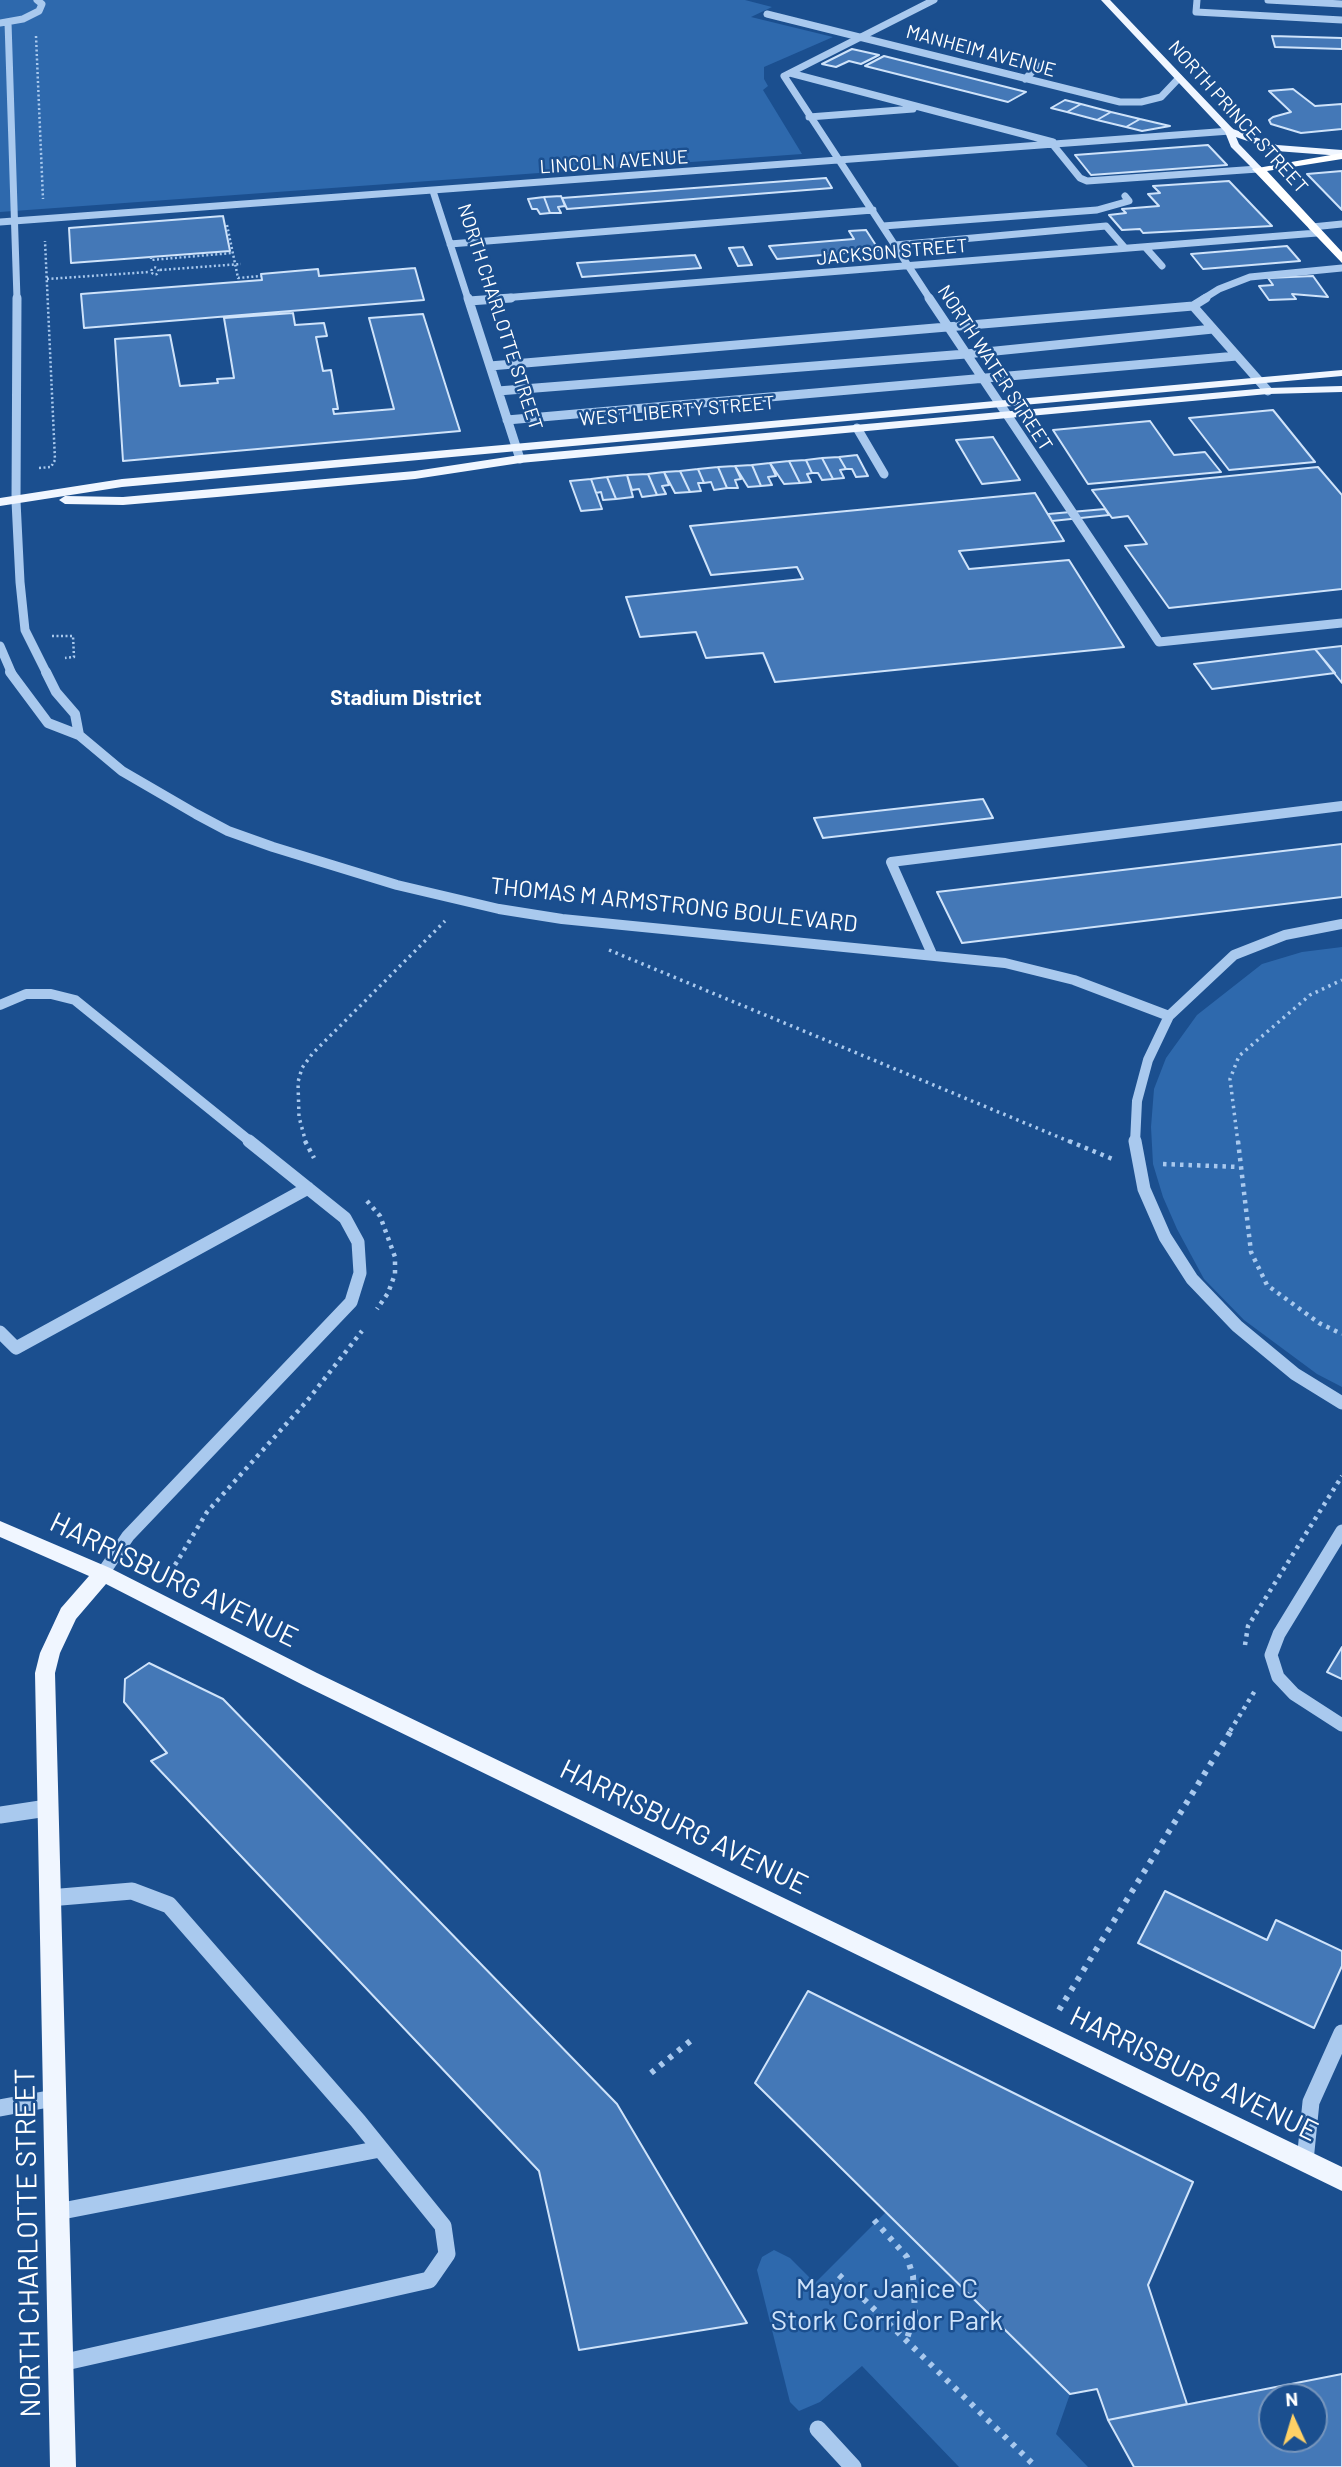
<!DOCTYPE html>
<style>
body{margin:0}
#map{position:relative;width:1342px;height:2467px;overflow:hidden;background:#1b4f8f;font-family:Barlow,sans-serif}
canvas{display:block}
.north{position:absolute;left:1258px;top:2383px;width:70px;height:70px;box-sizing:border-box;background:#1b4f8f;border:2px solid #7695bc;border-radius:50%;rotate:356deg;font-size:19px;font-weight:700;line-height:28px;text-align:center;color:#fff}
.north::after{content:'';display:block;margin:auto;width:24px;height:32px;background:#ffd166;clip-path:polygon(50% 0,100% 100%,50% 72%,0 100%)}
</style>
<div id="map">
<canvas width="1342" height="2467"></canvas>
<div class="north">N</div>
</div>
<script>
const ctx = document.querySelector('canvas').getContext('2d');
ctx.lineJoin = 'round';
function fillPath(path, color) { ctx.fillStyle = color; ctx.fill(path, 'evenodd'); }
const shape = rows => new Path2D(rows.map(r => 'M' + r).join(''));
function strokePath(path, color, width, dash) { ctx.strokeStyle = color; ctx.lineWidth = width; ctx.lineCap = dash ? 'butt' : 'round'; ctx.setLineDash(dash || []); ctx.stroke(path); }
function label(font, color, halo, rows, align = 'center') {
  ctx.font = font + ' Barlow,sans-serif'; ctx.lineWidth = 5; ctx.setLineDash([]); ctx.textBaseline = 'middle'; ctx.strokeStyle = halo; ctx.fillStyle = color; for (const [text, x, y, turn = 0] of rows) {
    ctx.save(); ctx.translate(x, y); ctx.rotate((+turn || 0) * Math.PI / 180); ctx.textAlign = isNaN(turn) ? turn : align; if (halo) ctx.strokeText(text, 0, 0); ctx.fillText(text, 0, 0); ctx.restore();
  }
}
const green = shape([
 [0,0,745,0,772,7,751,17,833,37,764,67,764,79,768,86,763,90,802,154,0,212],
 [1342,947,1342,1387,1317,1374,1244,1320,1204,1279,1177,1229,1163,1197,1153,1164,1151,1127,1154,1089,1166,1058,1197,1015,1262,964,1302,952],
 [886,2212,1070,2394,1056,2434,1088,2467,959,2467,862,2366,820,2402,799,2411,790,2402,757,2270,762,2257,774,2250,790,2258,815,2283]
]);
const building = shape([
 [1272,36,1342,38,1342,49,1275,47,1272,36],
 [852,49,879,55,861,64,849,61,836,67,822,64,852,49],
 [884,56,1026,92,1008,102,865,66,884,56],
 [1293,89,1315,106,1342,104,1342,129,1301,133,1271,124,1269,120,1273,117,1291,112,1269,91,1293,89],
 [1065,100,1081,104,1067,112,1051,108,1065,100],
 [1081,104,1111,112,1097,120,1067,112,1081,104],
 [1111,112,1140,119,1126,127,1097,120,1111,112],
 [1140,119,1170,126,1142,131,1126,127,1140,119],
 [1208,145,1227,165,1091,175,1075,155,1208,145],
 [1342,171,1342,210,1307,174,1342,171],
 [826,178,832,188,567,209,562,198,826,178],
 [1229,181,1272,226,1143,233,1140,229,1122,230,1109,215,1126,213,1122,209,1159,206,1148,194,1160,193,1153,186,1229,181],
 [561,196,565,206,558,207,561,213,550,213,544,197,561,196],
 [544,197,550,213,540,214,537,209,532,209,528,199,544,197],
 [223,216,230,251,71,263,69,228,223,216],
 [866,230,879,250,777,259,769,246,854,239,849,231,866,230],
 [1287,246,1300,261,1203,269,1191,254,1287,246],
 [743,247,752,265,738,266,729,248,743,247],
 [695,255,701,268,582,277,577,263,695,255],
 [415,268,424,300,84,328,81,294,262,280,261,274,318,269,319,276,415,268],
 [1313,276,1328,297,1292,294,1296,299,1269,300,1259,286,1273,285,1268,278,1313,276],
 [293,313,295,325,324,323,327,336,316,337,323,371,331,370,338,409,333,409,334,414,394,409,369,318,423,314,460,431,123,461,115,339,170,335,180,386,218,383,217,379,234,378,224,318,293,313],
 [1273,410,1315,462,1229,470,1189,418,1273,410],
 [1150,421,1174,455,1205,452,1221,472,1088,484,1053,430,1150,421],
 [993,437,1020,480,982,484,956,440,993,437],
 [857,455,868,476,856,477,852,469,846,469,839,457,857,455],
 [839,457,846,469,840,470,844,478,833,479,822,458,839,457],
 [822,458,833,479,822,480,818,473,812,473,806,460,822,458],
 [806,460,812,473,807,474,811,482,800,483,789,461,806,460],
 [789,461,800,483,784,484,770,463,789,461],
 [770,463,776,476,768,477,772,485,761,486,752,465,770,463],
 [752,465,761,486,748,487,735,466,752,465],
 [735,466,741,479,735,480,738,488,727,488,718,467,735,466],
 [718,467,727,488,714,490,711,482,704,483,698,469,718,467],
 [1318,467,1342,495,1342,589,1169,608,1125,546,1147,544,1128,516,1112,518,1092,490,1318,467],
 [698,469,704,483,698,483,701,491,690,492,680,471,698,469],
 [680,471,690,492,675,493,664,472,680,471],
 [664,472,669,485,662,486,666,494,657,495,648,474,664,472],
 [648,474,657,495,642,497,639,489,632,490,627,475,648,474],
 [627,475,633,497,616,499,607,477,627,475],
 [607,477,616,499,603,500,601,492,596,493,591,479,607,477],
 [591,479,602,509,581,511,570,481,591,479],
 [1035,493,1064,541,959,551,969,569,1069,560,1124,647,775,682,763,653,706,658,696,632,640,637,626,597,803,579,797,567,711,575,690,526,1035,493],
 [1105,509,1109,515,1052,521,1048,514,1105,509],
 [1342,646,1342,683,1315,649,1342,646],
 [1315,649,1335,673,1212,689,1194,664,1315,649],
 [983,799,993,818,823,838,814,818,983,799],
 [1342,844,1342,897,962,943,937,892,1342,844],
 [1342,1647,1342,1679,1327,1672,1342,1647],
 [149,1663,223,1699,617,2104,747,2323,579,2350,539,2171,151,1761,167,1753,124,1702,125,1679,149,1663],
 [1165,1891,1267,1940,1276,1920,1342,1951,1342,1966,1314,2028,1138,1943,1165,1891],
 [808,1991,1193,2182,1148,2285,1187,2404,1108,2420,1097,2389,1070,2394,755,2083,808,1991],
 [1342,2374,1342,2467,1134,2467,1108,2420,1342,2374],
 [1272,2397,1314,2397,1314,2439,1272,2439,1272,2397]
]);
const pathFar3 = shape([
 [36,36,43,199],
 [227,225,238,278,261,276],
 [151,257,151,260,232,253],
 '151.5 271a3.5 3.5 0 1 1 7 0a3.5 3.5 0 1 1-7 0Z',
 [160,270,241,264],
 [47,279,149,272],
 [39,468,51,467,55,460,45,241],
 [52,636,73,636,74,657,65,658]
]);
const pathFar2 = shape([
 [609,950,1073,1143],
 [306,1143,299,1117,298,1082,302,1068,312,1054,445,921],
 [1238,1143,1230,1079,1239,1056,1310,995,1342,980]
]);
const pathFar1 = shape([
 [305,1141,314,1158],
 [1069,1141,1115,1160],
 [1238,1141,1251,1252,1267,1285,1319,1323,1342,1334],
 [1163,1164,1239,1167],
 [367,1201,380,1216,395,1257,395,1274,388,1293,377,1309],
 [175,1565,207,1512,307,1401,362,1331],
 [1245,1645,1248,1626,1342,1476],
 [1230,1731,1256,1689]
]);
const path = shape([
 [1059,2010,1232,1729],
 [651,2073,694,2038],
 [874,2220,907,2257,913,2276,915,2312,906,2342],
 [839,2275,1036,2467]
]);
const minorFar4 = shape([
 [1197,0,1196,12,1342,20],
 [1268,0,1342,4],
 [767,14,1120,102,1141,102,1161,97,1179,78],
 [8,22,17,299],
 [0,23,23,19,39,11,42,4,37,0],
 [790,73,1053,142],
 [1025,79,1038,66],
 [809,117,913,109],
 [1054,146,1080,178,1087,181,1258,169],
 [433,191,468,299],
 [0,222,1230,131],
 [883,226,1097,210,1129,201,1125,196],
 [1312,227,1342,224],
 [450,244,873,210],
 [895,245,1106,226,1125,248],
 [1145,247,1162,266],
 [490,299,1317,233],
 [930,299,784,76,934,0],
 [1203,299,1219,289,1250,277,1342,268]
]);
const minorFar3 = shape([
 [17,298,16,501,20,582,25,630,47,674],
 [468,298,520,459],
 [929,298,1159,642,1342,623],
 [469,301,511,298],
 [1193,306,1268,391],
 [490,366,1193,306,1206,298],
 [498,391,966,354,1213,329],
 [507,420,1237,356],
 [857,428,884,474],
 [0,646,12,674]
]);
const minorFar2 = shape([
 [10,672,48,723,79,735,122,771,196,814,228,831,273,847,397,885,499,909,562,919,1005,963,1074,980,1169,1016],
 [46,672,56,692,75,714,79,735],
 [932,954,891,862,1342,806],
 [0,1005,26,994,51,994,75,1000,252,1143],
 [1135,1143,1137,1101,1148,1060,1169,1016,1234,955,1285,935,1342,924]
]);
const minorFar1 = shape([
 [1135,1141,1144,1189,1165,1237,1192,1279,1237,1326,1295,1374,1342,1403],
 [0,1332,16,1348,308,1188],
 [1342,1531,1279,1634,1271,1655,1278,1677,1294,1694,1342,1725],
 [103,1573,128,1536,351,1302,360,1273,358,1242,345,1218,249,1141]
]);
const minor = shape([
 [0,1815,47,1808],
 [49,1898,132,1891,169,1905,358,2121,443,2226,447,2254,429,2280,61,2363],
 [0,2108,54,2098],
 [1305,2161,1311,2102,1342,2033],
 [57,2212,380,2149],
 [818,2429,853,2467]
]);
const major = shape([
 [1101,0,1110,0,1233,129,1277,145,1342,150,1342,156,1276,151,1236,137,1239,144,1263,169,1255,171,1231,147,1225,132,1101,0],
 [1342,370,1342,376,122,487,0,506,0,498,122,479,1342,370],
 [1342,386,1342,392,1268,394,520,463,415,479,217,497,123,505,65,504,59,500,65,496,123,497,415,471,520,455,1268,388,1342,386],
 [0,1521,110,1568,317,1673,1342,2167,1342,2191,303,1685,106,1584,76,1619,60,1653,55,1673,76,2467,50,2467,35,1673,40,1653,61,1608,89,1576,0,1537,0,1521]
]);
const highway = shape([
 [1342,153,1342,159,1267,171,1342,252,1342,263,1252,169,1342,153]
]);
const farStreetnames = [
 ["MANHEIM AVENUE",981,51,15],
 ["NORTH PRINCE STREET",1238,117,48],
 ["LINCOLN AVENUE",614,162,-4],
 ["JACKSON STREET",892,252,-5],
 ["NORTH CHARLOTTE STREET",500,317,72],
 ["NORTH WATER STREET",995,368,57],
 ["WEST LIBERTY STREET",677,411,-5]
];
const farNeighbourhoodnames = [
 ["Stadium District",406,698]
];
const streetNames = [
 ["THOMAS M ARMSTRONG BOULEVARD",674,905,6]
];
const nearStreetnames = [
 ["HARRISBURG AVENUE",174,1580,26],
 ["HARRISBURG AVENUE",684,1827,26],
 ["HARRISBURG AVENUE",1194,2074,26],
 ["NORTH CHARLOTTE STREET",28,2243,-91]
];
const nearParknames = [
 ["Mayor Janice C",887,2289],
 ["Stork Corridor Park",887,2321]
];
fillPath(green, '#2e69ad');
fillPath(building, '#4478b7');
strokePath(building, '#cfe3fa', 2);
strokePath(pathFar3, '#a9c9ee', 2.5, [2, 2.5]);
strokePath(pathFar2, '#a9c9ee', 3.5, [2.5, 4.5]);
strokePath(pathFar1, '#a9c9ee', 4.5, [3.5, 5]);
strokePath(path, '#a9c9ee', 6, [4.5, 7]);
strokePath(minorFar4, '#a9c9ee', 7);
strokePath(minorFar3, '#a9c9ee', 9);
strokePath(minorFar2, '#a9c9ee', 10);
strokePath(minorFar1, '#a9c9ee', 13);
strokePath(minor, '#a9c9ee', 17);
fillPath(major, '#f0f6ff');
fillPath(highway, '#fff');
label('19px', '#fff', '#1b4f8f', farStreetnames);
label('bold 21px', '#fff', '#1b4f8f', farNeighbourhoodnames);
label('23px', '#fff', '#1b4f8f', streetNames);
label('28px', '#fff', '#1b4f8f', nearStreetnames);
label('28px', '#cfe3fa', '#1b4f8f', nearParknames);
</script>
